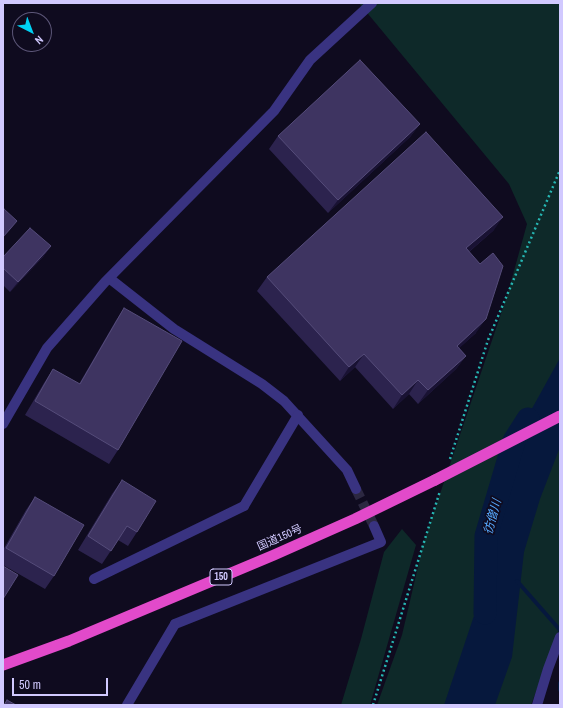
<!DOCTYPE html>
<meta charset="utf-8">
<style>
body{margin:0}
#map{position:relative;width:563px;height:708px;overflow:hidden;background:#0f0b1f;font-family:"Archivo Narrow",sans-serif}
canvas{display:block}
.frame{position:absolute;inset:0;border:4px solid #d1c9ff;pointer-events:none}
.north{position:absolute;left:12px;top:12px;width:40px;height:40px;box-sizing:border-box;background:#0f0b1f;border:1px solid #5d5779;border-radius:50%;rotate:138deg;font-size:11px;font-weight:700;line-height:16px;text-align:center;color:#d1c9ff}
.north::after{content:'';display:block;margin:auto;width:14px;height:18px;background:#00d2f4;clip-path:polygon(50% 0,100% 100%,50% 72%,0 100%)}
.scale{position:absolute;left:12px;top:678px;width:96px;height:18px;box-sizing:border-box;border:2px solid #d1c9ff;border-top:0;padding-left:5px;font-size:12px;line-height:14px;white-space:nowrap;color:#d1c9ff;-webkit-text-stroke:3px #0f0b1f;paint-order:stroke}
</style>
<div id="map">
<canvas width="563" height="708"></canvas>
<div class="frame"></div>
<div class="north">N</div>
<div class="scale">50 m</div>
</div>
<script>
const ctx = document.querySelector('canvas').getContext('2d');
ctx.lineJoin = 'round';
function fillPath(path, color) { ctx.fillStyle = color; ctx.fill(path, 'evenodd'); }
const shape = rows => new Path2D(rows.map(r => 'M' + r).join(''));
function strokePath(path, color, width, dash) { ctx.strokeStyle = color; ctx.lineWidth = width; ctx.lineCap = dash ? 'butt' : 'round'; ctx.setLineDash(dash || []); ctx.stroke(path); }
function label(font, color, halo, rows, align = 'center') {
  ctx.font = font + ' "Archivo Narrow","Noto Sans JP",sans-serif'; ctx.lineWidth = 3.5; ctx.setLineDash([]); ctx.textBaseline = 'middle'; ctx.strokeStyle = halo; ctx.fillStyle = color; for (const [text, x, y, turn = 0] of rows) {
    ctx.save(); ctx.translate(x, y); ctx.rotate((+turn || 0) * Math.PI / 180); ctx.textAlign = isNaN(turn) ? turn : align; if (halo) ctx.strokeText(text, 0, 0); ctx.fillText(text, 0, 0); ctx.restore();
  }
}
const green = shape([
 [359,3,560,3,560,628,531,705,377,705,402,635,424,541,507,296,527,224,509,184],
 [402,529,416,545,370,705,341,705,361,639,384,552]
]);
const water = shape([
 [560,358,560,447,540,499,524,552,512,657,495,705,444,705,485,583,514,441]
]);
const stream = shape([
 [486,547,494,556],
 [517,581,560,630],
 [560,683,560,690]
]);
const river = shape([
 [485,613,486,536,514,441,528,419]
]);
const minorTunnel = shape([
 [356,489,374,526]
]);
const path = shape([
 [450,459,488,340,560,170],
 [373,705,440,491]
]);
const minor = shape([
 [109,278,174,329,262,384,284,401,347,470,356,489],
 [3,424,47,348,105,282,274,111,310,60,372,3],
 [94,579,244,506],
 [175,624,381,542,374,526]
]);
const tertiary = shape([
 [244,506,298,415],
 [127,705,175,624],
 [537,705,548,669,560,637]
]);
const trunk = shape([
 [3,665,69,641,274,555,355,519,435,480]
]);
const trunkBridge = shape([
 [435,480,560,416]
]);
const wall = shape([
 [420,124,410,137,328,213,269,149,278,136],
 [494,230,469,252,476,333,459,348,466,356,456,369,418,404,409,394,393,409,355,367,340,381,257,291,267,277],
 [51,246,43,257,10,292,3,285,3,257],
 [124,308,118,450,109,464,25,415,44,383,53,369,79,384,115,322],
 [122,480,137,532,128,546,118,540,102,564,78,550,112,494],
 [35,497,54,576,45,589,3,565,3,550,26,510]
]);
const shadedWall = shape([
 [420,124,410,137,328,213,338,200],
 [503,217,494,230,457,262,466,248],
 [17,221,12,228,3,238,3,237],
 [51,246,43,257,10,292,18,282],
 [486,319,476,333,447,359,457,346],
 [364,354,355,367,340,381,349,367],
 [466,356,456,369,418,404,428,390],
 [418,380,409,394,393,409,402,395]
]);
const building = shape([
 [360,60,420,124,338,200,278,136,360,60],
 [426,132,503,217,466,248,480,264,493,253,503,266,486,319,457,346,466,356,428,390,418,380,402,395,364,354,349,367,267,277,426,132],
 [4,209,17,221,3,237,3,211,4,209],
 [30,228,51,246,18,282,3,268,3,257,30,228],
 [124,308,182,341,118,450,35,401,53,369,80,384,124,308],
 [122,480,156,501,137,532,127,526,111,551,88,536,122,480],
 [35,497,84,525,54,576,6,548,35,497],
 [3,566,18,575,3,599,3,566],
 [7,700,16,705,4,705,7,700]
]);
const shields = [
 [221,577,22]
];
const shieldNames = [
 ["150",221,577]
];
const streetNames = [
 ["国道150号",280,538,-24]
];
const waterNames = [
 ["彷僧川",493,517,-75]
];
fillPath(green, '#0e2929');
fillPath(water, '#06183d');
strokePath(stream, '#06183d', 4);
strokePath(river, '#06183d', 23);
strokePath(minorTunnel, '#2c2841', 10, [10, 5]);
strokePath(path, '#26b6b3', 2.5, [2, 3]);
strokePath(minor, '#393381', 10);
strokePath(tertiary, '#393381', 10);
strokePath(trunk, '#e24aca', 11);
strokePath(trunkBridge, '#e24aca', 11);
fillPath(wall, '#2c234e');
fillPath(shadedWall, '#191233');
fillPath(building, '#3e3461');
strokePath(building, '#554c7a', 1);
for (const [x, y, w] of shields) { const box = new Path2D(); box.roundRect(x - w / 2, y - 8, w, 16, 3); ctx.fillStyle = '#0f0b1f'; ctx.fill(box); strokePath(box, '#d1c9ff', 1); }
label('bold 10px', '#d1c9ff', null, shieldNames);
label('11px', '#d1c9ff', '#0f0b1f', streetNames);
label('italic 12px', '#57aaff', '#0f0b1f', waterNames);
</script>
